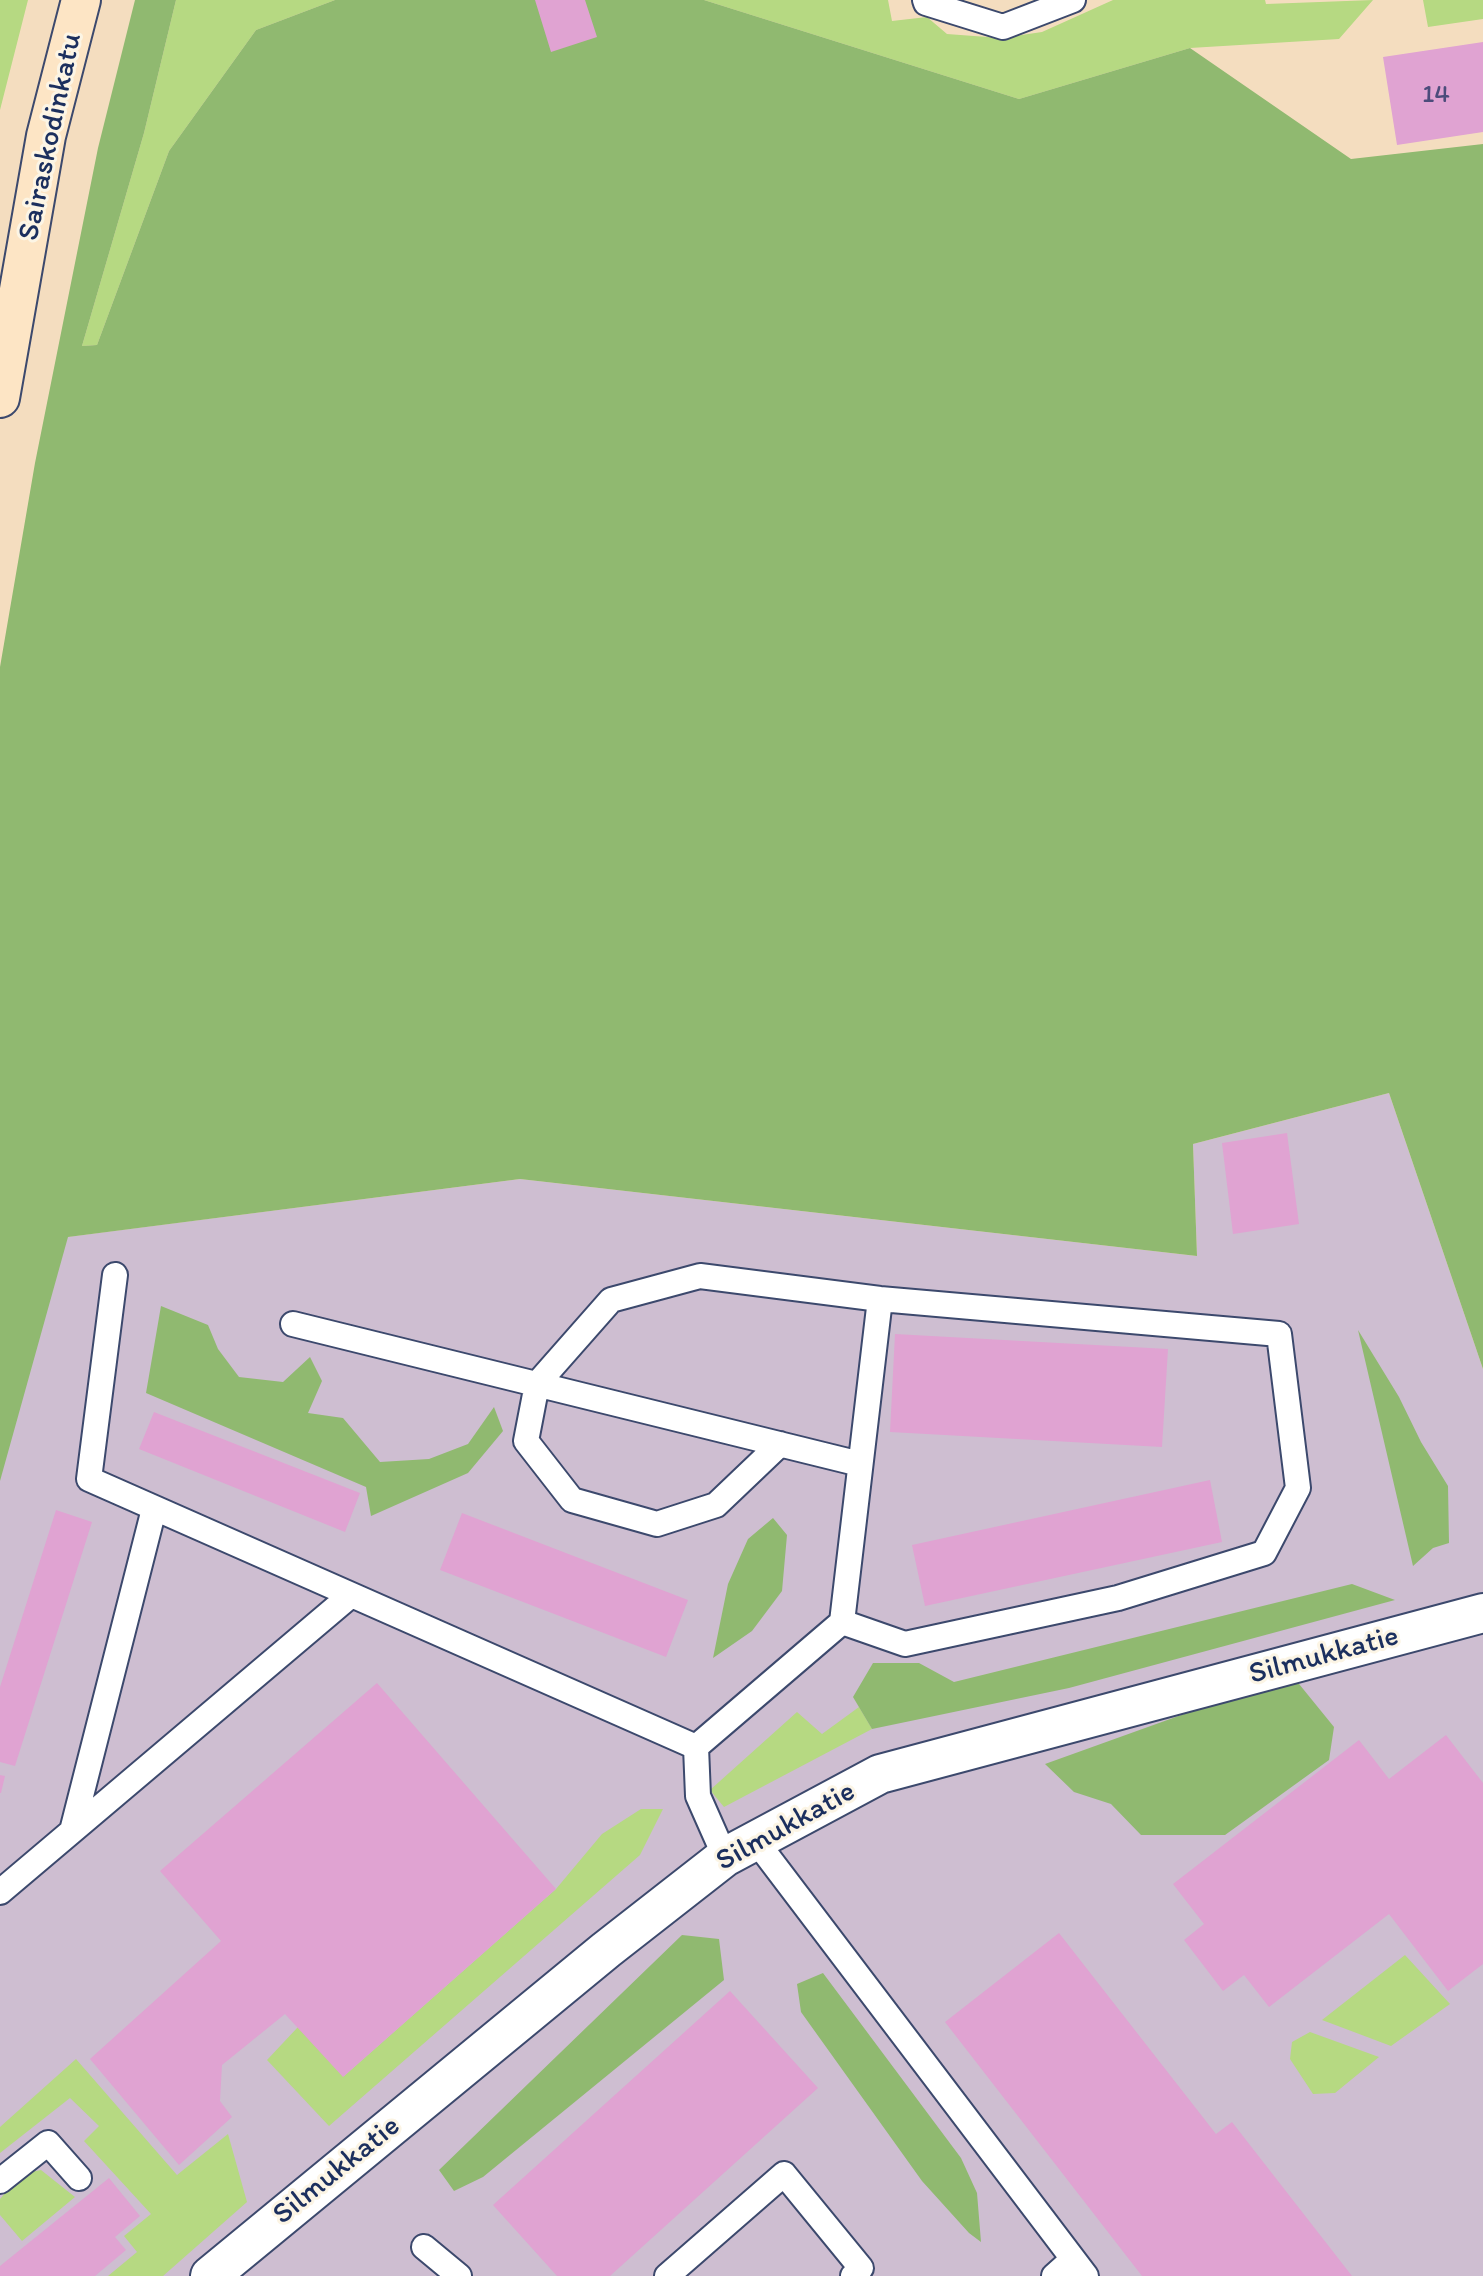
<!DOCTYPE html>
<style>
body{margin:0}
canvas{display:block;background:#f4ddbf}
</style>
<canvas width="1483" height="2276"></canvas>
<script>
const ctx = document.querySelector('canvas').getContext('2d');
ctx.lineJoin = 'round';
function fillPath(path, color) { ctx.fillStyle = color; ctx.fill(path, 'evenodd'); }
const shape = rows => new Path2D(rows.map(r => 'M' + r).join(''));
function strokePath(path, color, width, dash) { ctx.strokeStyle = color; ctx.lineWidth = width; ctx.lineCap = dash ? 'butt' : 'round'; ctx.setLineDash(dash || []); ctx.stroke(path); }
function label(font, color, halo, rows, align = 'center') {
  ctx.font = font + ' Itim,sans-serif'; ctx.lineWidth = 6; ctx.setLineDash([]); ctx.textBaseline = 'middle'; ctx.strokeStyle = halo; ctx.fillStyle = color; for (const [text, x, y, turn = 0] of rows) {
    ctx.save(); ctx.translate(x, y); ctx.rotate((+turn || 0) * Math.PI / 180); ctx.textAlign = isNaN(turn) ? turn : align; if (halo) ctx.strokeText(text, 0, 0); ctx.fillText(text, 0, 0); ctx.restore();
  }
}
const industrial = shape([
 [1389,1093,1483,1369,1483,2276,0,2276,0,1475,67,1237,520,1179,1197,1256,1193,1144]
]);
const green = shape([
 [0,0,28,0,0,110],
 [176,0,335,0,256,30,169,151,97,345,82,346,144,133],
 [704,0,888,0,892,21,927,17,947,34,1001,38,1042,32,1113,0,1265,0,1266,4,1373,0,1339,39,1190,48,1019,99],
 [1423,0,1483,0,1483,19,1428,27],
 [859,1707,872,1729,724,1807,710,1790,797,1712,822,1734],
 [641,1809,663,1809,640,1855,329,2126,267,2060,298,2027,344,2076,556,1889,602,1834],
 [1405,1955,1450,2004,1391,2046,1322,2020],
 [1310,2032,1379,2057,1335,2093,1313,2094,1290,2059,1292,2042],
 [76,2059,177,2175,228,2134,247,2202,163,2276,108,2276,137,2252,124,2236,151,2214,84,2141,99,2126,70,2098,0,2153,0,2127],
 [41,2170,75,2197,22,2241,0,2215,0,2199,21,2174]
]);
const forest = shape([
 [135,0,176,0,144,133,82,346,97,345,169,151,256,30,335,0,704,0,1019,99,1190,48,1351,159,1483,144,1483,1369,1389,1093,1193,1144,1197,1256,520,1179,68,1237,0,1481,0,667,35,463,98,148],
 [161,1306,208,1325,218,1349,239,1377,283,1382,310,1357,322,1381,308,1413,343,1418,380,1462,429,1459,468,1444,494,1407,503,1431,468,1473,371,1516,366,1487,146,1393],
 [1358,1330,1399,1397,1421,1442,1448,1486,1449,1543,1433,1548,1413,1566],
 [773,1518,787,1535,782,1591,752,1631,713,1658,728,1584,748,1539],
 [1352,1584,1395,1600,1069,1688,872,1729,853,1697,873,1663,919,1663,954,1682],
 [1295,1679,1334,1727,1329,1760,1225,1835,1141,1835,1111,1804,1074,1792,1045,1764,1248,1691],
 [682,1935,719,1939,724,1980,483,2177,454,2191,439,2170],
 [823,1973,961,2158,977,2193,981,2242,969,2233,922,2181,801,2012,797,1984]
]);
const building = shape([
 [535,0,585,0,597,37,551,52],
 [1483,42,1483,132,1397,145,1383,57],
 [1287,1133,1299,1224,1233,1234,1222,1143],
 [895,1334,1168,1349,1162,1447,890,1432],
 [154,1412,360,1493,345,1532,139,1449],
 [1210,1480,1222,1542,925,1606,912,1545],
 [56,1510,92,1522,15,1766,0,1762,0,1687],
 [462,1513,688,1600,666,1657,440,1570],
 [377,1683,556,1889,343,2077,285,2014,222,2065,220,2101,232,2117,179,2165,90,2059,221,1941,160,1871],
 [1446,1735,1483,1783,1483,1964,1448,1991,1389,1914,1269,2007,1244,1975,1223,1991,1184,1940,1204,1924,1173,1884,1359,1740,1389,1779],
 [0,1775,5,1776,1,1793,0,1793],
 [1059,1933,1216,2134,1232,2122,1352,2276,1142,2276,945,2022],
 [730,1991,818,2088,610,2276,557,2276,493,2205],
 [109,2178,140,2216,115,2237,126,2250,95,2276,0,2276,0,2266]
]);
const service = shape([
 [925,0,926,3,1003,27,1073,0],
 [115,1275,89,1479,696,1747],
 [293,1324,860,1464],
 [780,1444,716,1505,657,1524,572,1500,526,1441,537,1384,611,1300,700,1276,880,1299,1279,1334,1298,1488,1264,1553,1118,1598,905,1644,842,1622],
 [72,1831,154,1509],
 [756,1841,1086,2276],
 [725,1857,698,1796,696,1747,842,1622,880,1299],
 [0,1892,351,1595],
 [0,2181,48,2143,79,2178],
 [424,2247,459,2276],
 [667,2276,784,2174,861,2268,853,2276],
 [1054,2276,1073,2259]
]);
const minor = shape([
 [210,2276,606,1950,725,1857,880,1774,1483,1613]
]);
const secondary = shape([
 [0,398,46,136,81,0]
]);
const numberNames = [
 ["14",1436,95]
];
const streetNames = [
 ["Sairaskodinkatu",51,137,-78],
 ["Silmukkatie",1324,1656,-15],
 ["Silmukkatie",786,1827,-29],
 ["Silmukkatie",337,2171,-39]
];
fillPath(industrial, '#cebed1');
fillPath(green, '#b6d982');
fillPath(forest, '#90b970');
fillPath(building, '#e0a3d2');
strokePath(service, '#3c496d', 28);
strokePath(minor, '#3c496d', 42);
strokePath(secondary, '#3c496d', 42);
strokePath(service, '#fff', 24);
strokePath(minor, '#fff', 38);
strokePath(secondary, '#fde5c5', 38);
label('26px', '#4c4c7b', null, numberNames);
label('30px', '#1b2f5e', '#fcf5e5', streetNames);
</script>
